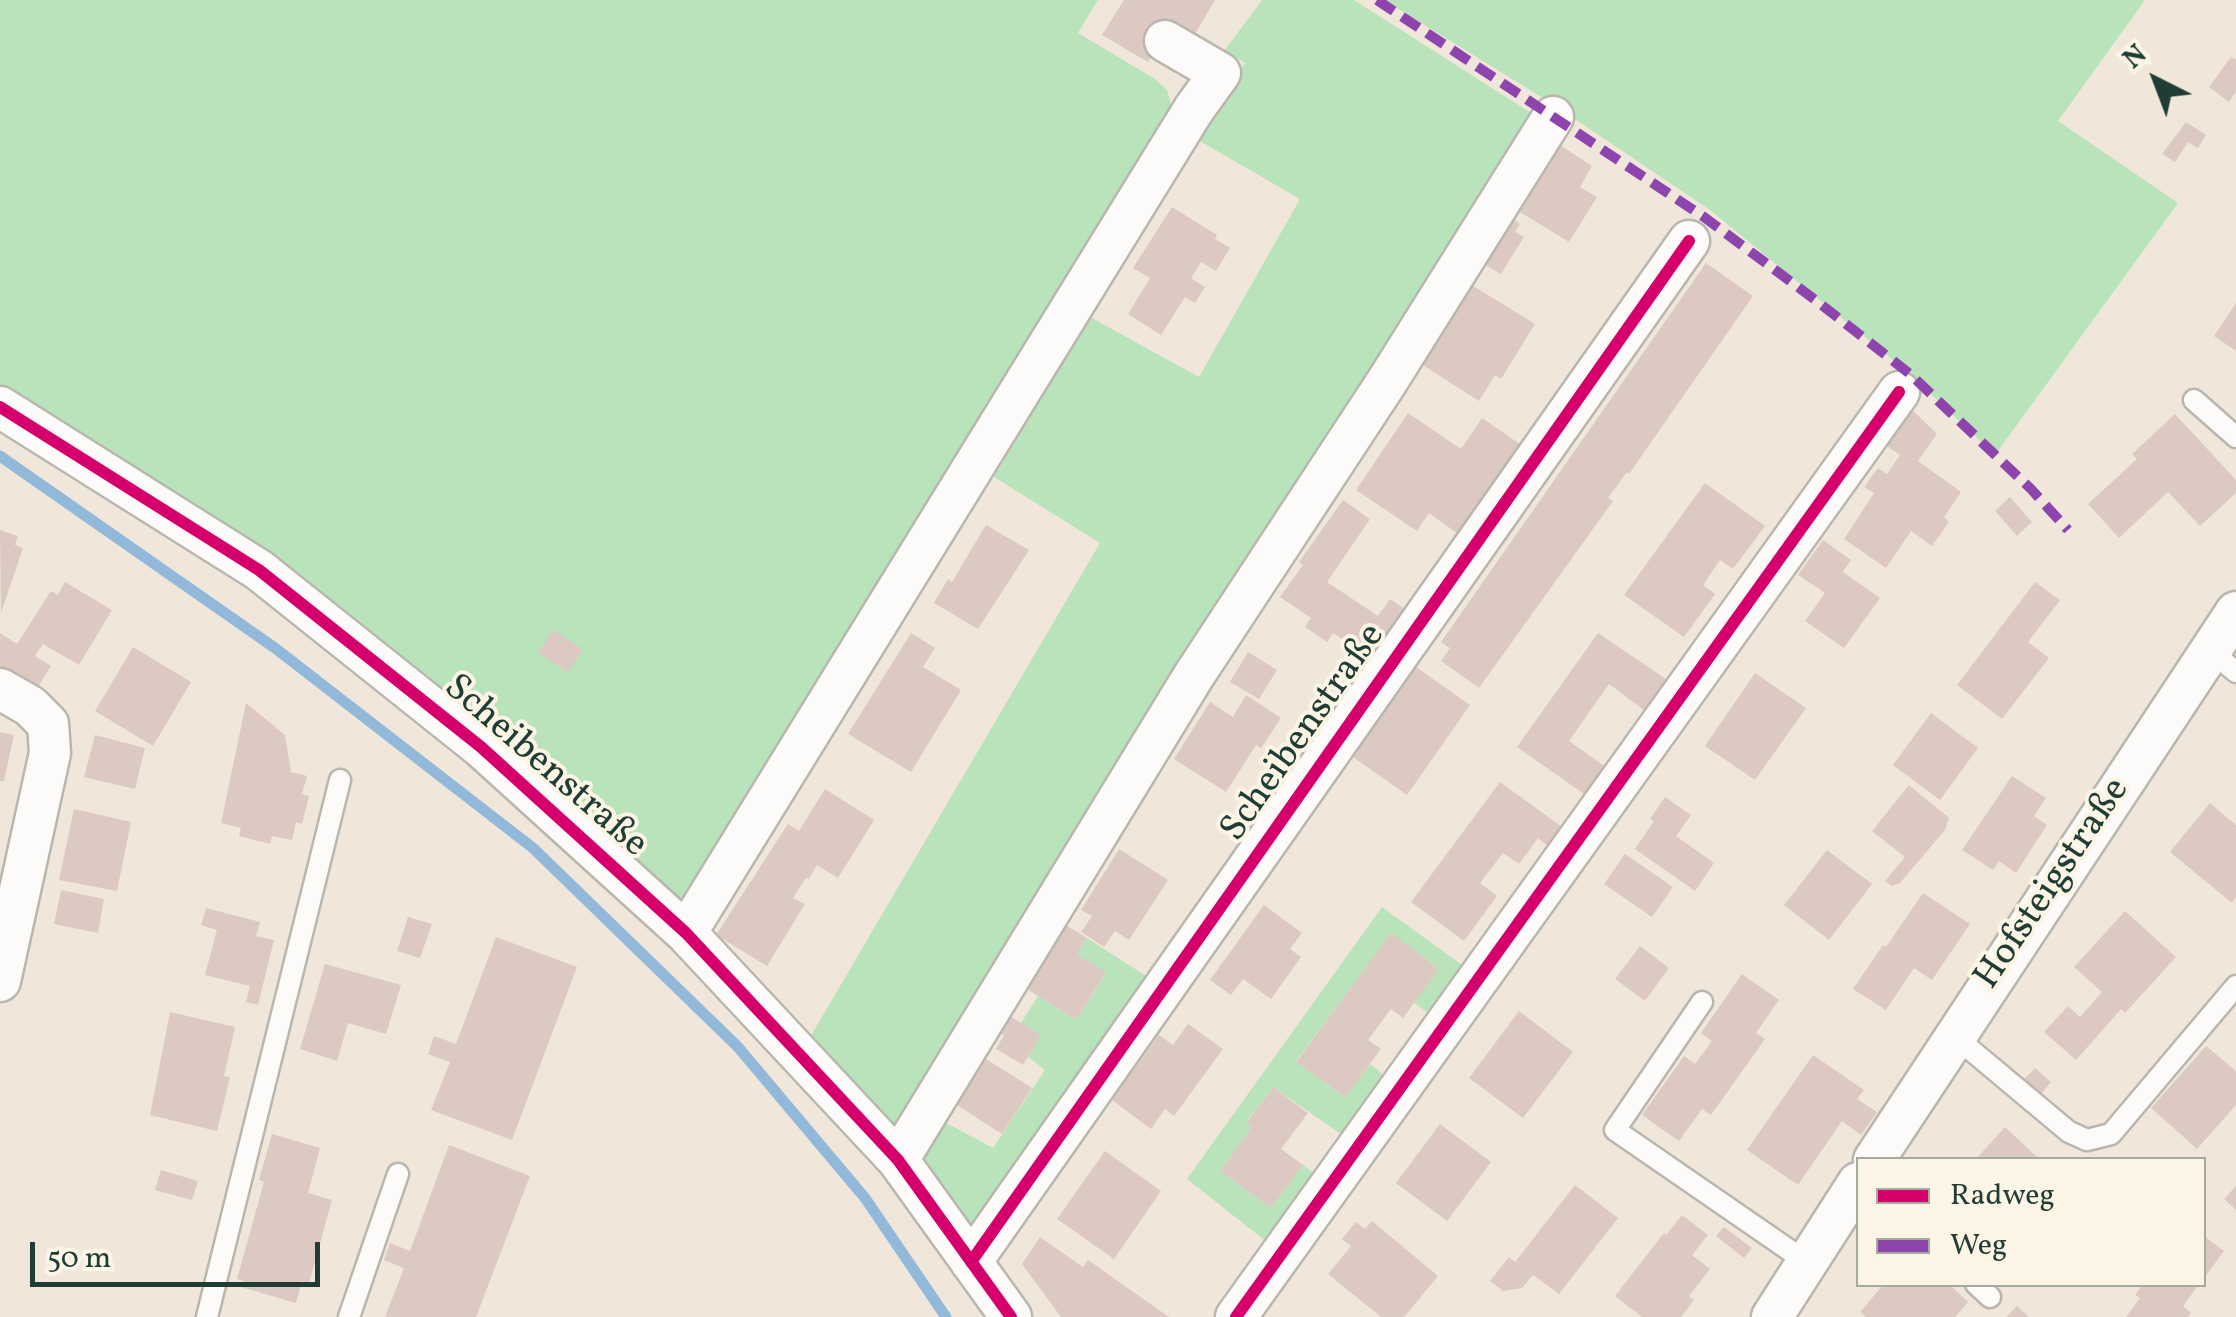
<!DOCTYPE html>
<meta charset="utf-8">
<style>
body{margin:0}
#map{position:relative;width:2236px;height:1317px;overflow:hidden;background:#f0e7da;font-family:Vollkorn,serif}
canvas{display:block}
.legend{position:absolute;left:1856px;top:1157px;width:350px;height:130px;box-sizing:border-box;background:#fcf5e5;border:2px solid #a4ab9e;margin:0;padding:12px 18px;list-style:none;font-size:30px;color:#1f3d34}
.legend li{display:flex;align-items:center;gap:20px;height:50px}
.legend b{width:50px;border:2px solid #a4ab9e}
.north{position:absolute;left:2106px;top:30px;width:100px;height:100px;-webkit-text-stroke:8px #fcf5e5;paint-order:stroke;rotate:318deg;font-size:28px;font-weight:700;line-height:40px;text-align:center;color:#1f3d34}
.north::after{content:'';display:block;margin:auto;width:35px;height:45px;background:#1f3d34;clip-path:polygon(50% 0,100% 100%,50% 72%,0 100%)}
.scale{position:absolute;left:30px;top:1242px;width:290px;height:45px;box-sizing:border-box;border:5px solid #1f3d34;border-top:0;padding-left:12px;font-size:30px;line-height:35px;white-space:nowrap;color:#1f3d34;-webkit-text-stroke:8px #fcf5e5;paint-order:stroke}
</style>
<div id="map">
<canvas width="2236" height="1317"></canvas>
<ul class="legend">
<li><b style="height:12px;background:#d6006c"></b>Radweg</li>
<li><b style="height:12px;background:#8e44ad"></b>Weg</li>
</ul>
<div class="north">N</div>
<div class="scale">50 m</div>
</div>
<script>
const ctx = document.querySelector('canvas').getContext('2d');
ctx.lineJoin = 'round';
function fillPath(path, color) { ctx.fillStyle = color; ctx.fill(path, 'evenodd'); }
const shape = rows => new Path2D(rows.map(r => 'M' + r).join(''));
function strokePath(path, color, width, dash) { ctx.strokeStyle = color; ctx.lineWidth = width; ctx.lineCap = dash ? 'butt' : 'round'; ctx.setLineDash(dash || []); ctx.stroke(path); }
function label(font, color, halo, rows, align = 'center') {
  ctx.font = font + ' Vollkorn,serif'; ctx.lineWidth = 8; ctx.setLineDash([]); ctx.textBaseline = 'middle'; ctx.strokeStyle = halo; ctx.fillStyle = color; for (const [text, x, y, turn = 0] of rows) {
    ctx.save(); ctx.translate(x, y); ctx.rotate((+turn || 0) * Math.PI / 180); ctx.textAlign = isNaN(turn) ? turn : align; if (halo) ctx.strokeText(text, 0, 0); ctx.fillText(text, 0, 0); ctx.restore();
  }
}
const green = shape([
 [0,0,1098,0,1078,33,1155,79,1167,90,1173,111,686,933,481,747,0,407],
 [1262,0,1354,0,1531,113,1534,122,897,1130,809,1039,1100,543,994,477,1090,317,1199,377,1300,199,1198,140,1245,63,1225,50],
 [1384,0,2145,0,2058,121,2178,203,1995,455,1910,374,1710,210,1551,103],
 [1382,907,1473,973,1439,1021,1414,1003,1438,968,1391,934,1296,1061,1344,1097,1370,1064,1393,1082,1351,1141,1273,1087,1246,1122,1252,1127,1220,1171,1271,1208,1303,1165,1323,1180,1272,1246,1187,1179],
 [1087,938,1154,981,973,1239,914,1161,939,1119,993,1148,1045,1070,1028,1057,1041,1035,1021,1023,1038,996,1076,1020,1106,973,1077,954]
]);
const stream = shape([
 [0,456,275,648,533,848,738,1047,865,1198,946,1317]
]);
const building = shape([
 [1124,0,1215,0,1195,34,1173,21,1148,62,1102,35],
 [2231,57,2236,60,2236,92,2229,102,2209,87],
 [2186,122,2206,135,2198,148,2188,142,2175,162,2162,154],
 [1557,143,1592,166,1580,187,1597,197,1569,242,1515,209],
 [1172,207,1217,235,1215,239,1230,248,1216,271,1201,262,1191,278,1205,287,1195,303,1185,297,1161,335,1128,314,1150,278,1133,268],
 [1508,216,1520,224,1515,232,1524,237,1501,274,1480,262],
 [1706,263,1753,296,1629,474,1627,472,1608,498,1613,501,1479,688,1441,661,1450,648,1441,642],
 [1470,284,1535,324,1501,379,1495,375,1479,401,1421,364],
 [2236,303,2236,351,2214,336],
 [1905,403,1937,434,1918,461,1961,492,1944,517,1949,522,1932,546,1911,531,1886,568,1844,539,1874,493,1864,487,1878,468,1887,474,1900,455,1878,440],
 [1408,413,1461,449,1482,418,1527,449,1505,481,1497,476,1458,534,1429,513,1417,531,1356,490],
 [2175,414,2236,480,2236,493,2200,526,2168,492,2119,538,2088,504,2137,459,2132,454],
 [1705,483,1765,526,1733,569,1720,560,1711,573,1703,585,1715,594,1684,637,1624,595],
 [2010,497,2032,522,2017,536,1995,511],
 [1343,500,1370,519,1327,582,1378,616,1390,599,1413,614,1394,643,1371,627,1356,649,1333,633,1327,642,1305,627,1311,618,1280,597,1303,565,1299,562],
 [986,525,1029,550,978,629,934,603,948,579,952,582],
 [0,530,18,536,15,545,23,548,1,613],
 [1823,540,1851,560,1843,572,1880,598,1844,648,1805,621,1825,593,1798,575],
 [65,582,112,610,79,665,43,644,35,656,51,666,36,690,0,666,0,633,17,644,51,591,58,595],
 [2035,582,2060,600,2028,642,2049,658,2002,719,1957,685],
 [553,630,583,649,568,672,538,653],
 [911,633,935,648,923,667,961,690,911,772,848,734],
 [1598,633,1669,681,1648,713,1609,684,1569,741,1613,772,1594,801,1517,747],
 [133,647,191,682,153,746,95,711],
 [1248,652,1277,670,1259,699,1230,682],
 [1416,667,1470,705,1407,795,1353,757],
 [1755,673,1806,708,1755,780,1705,746],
 [1246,695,1281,718,1261,748,1256,745,1226,792,1174,759,1210,702,1233,717],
 [246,703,285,735,291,772,307,776,302,794,309,796,302,824,296,822,292,840,272,836,270,844,239,836,241,828,221,823],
 [1931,713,1978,748,1940,800,1893,765],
 [0,732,14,735,4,781,0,781],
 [95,735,145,748,135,789,84,777],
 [2012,776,2046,798,2034,816,2047,825,2016,873,1999,861,1993,870,1962,850],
 [1500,782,1562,827,1548,846,1538,838,1519,864,1503,853,1480,883,1497,896,1464,941,1411,902],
 [1909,785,1949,818,1945,830,1900,883,1892,886,1885,881,1905,857,1872,831],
 [825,789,874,820,838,878,817,865,809,879,806,878,793,898,805,904,767,966,716,935,788,824,799,831],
 [1665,797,1691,815,1676,836,1714,863,1695,891,1635,849,1654,821,1650,819],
 [2210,803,2236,825,2236,897,2232,903,2170,852],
 [74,809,131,822,117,891,59,880],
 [1119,849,1168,880,1129,940,1115,931,1104,947,1081,932,1092,916,1081,910],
 [1827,850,1872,884,1829,940,1784,905],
 [1625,854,1673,887,1652,917,1604,884],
 [61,890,104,899,98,933,54,924],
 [1923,893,1970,924,1932,980,1914,968,1886,1010,1853,989,1883,945,1886,947],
 [1264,905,1302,933,1290,949,1301,957,1271,999,1243,979,1231,995,1210,980],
 [206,908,260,922,256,936,274,940,258,1005,246,1002,250,986,205,975,217,930,201,925],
 [2125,911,2176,957,2125,1013,2121,1009,2076,1060,2044,1032,2068,1006,2080,1017,2102,992,2074,967],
 [408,917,432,924,420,958,397,951],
 [1067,926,1087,938,1077,954,1106,972,1076,1020,1027,989],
 [1391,933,1439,969,1403,1018,1391,1009,1368,1040,1381,1049,1345,1097,1296,1062],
 [496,937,577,967,512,1140,431,1110,450,1062,428,1054,434,1036,456,1044],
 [1640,946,1669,968,1645,1001,1615,979],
 [325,964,401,985,386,1034,348,1023,337,1061,300,1049],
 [1742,974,1779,1000,1756,1033,1765,1039,1711,1115,1702,1109,1679,1141,1642,1115,1684,1056,1695,1064,1712,1041,1701,1033],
 [1519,1011,1573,1052,1523,1118,1469,1078],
 [170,1012,235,1027,224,1076,230,1077,217,1131,150,1115],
 [1010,1016,1041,1035,1023,1065,996,1049,1004,1035,999,1032],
 [1188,1024,1223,1049,1174,1116,1165,1109,1151,1129,1112,1100,1159,1035,1173,1045],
 [2206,1046,2236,1071,2236,1105,2197,1149,2151,1108],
 [1813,1055,1864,1090,1857,1099,1877,1112,1861,1135,1842,1121,1798,1185,1747,1150],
 [986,1059,1032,1088,1002,1134,957,1105],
 [2035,1068,2051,1082,2041,1094,2024,1079],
 [1273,1087,1308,1113,1281,1149,1303,1165,1271,1208,1220,1171,1252,1127,1246,1123],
 [1440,1124,1491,1162,1447,1221,1396,1183],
 [2005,1127,2040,1160,1975,1160],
 [272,1134,320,1148,308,1193,332,1200,309,1283,302,1281,296,1303,241,1287,243,1281,237,1279,264,1182,259,1180],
 [449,1145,530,1176,476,1317,385,1317,404,1268,384,1260,390,1243,410,1251],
 [1105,1151,1161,1191,1114,1259,1057,1219],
 [161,1170,198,1181,192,1200,155,1190],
 [1575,1185,1618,1218,1559,1294,1533,1275,1522,1288,1503,1291,1490,1281,1509,1257,1515,1262],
 [2236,1186,2236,1210,2224,1199],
 [1682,1215,1708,1235,1692,1255,1710,1269,1689,1296,1694,1300,1681,1317,1642,1317,1615,1296,1664,1233,1666,1235],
 [1372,1221,1438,1276,1404,1317,1381,1317,1328,1274,1351,1246,1342,1239,1356,1222,1365,1229],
 [1724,1227,1752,1248,1744,1258,1716,1236],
 [2204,1236,2224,1251,2204,1278],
 [1040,1237,1083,1267,1088,1260,1169,1317,1061,1317,1022,1264],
 [1884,1284,1949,1284,1968,1302,1955,1317,1866,1317,1860,1312],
 [2143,1284,2199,1284,2183,1306,2191,1313,2188,1317,2126,1317,2140,1298,2135,1295],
 [2017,1306,2029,1317,2006,1317]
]);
const lane = shape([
 [2194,400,2236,437],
 [2211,651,2236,672],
 [1702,1002,1615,1130,1808,1263],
 [1953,1035,2069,1132,2087,1140,2111,1134,2236,986],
 [1976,1284,1990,1297],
 [207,1317,340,780],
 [349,1317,398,1174]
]);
const street = shape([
 [0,407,259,570,481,747,686,933,898,1160,1011,1317],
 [0,689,30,706,48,724,50,753,0,981],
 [686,933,1194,109,1220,73,1165,41],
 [898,1160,1193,677,1388,380,1553,117],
 [1874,1160,2236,612],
 [971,1262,1689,241],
 [1236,1317,1899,392],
 [1772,1317,1858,1183]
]);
const quiet = shape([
 [1377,0,1704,217,1814,299,1910,374,2031,489,2068,530]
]);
const cycleway = shape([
 [0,407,259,570,481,747,686,933,898,1160,1011,1317],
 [971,1262,1689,241],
 [1236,1317,1899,392]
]);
const streetNames = [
 ["Scheibenstraße",1305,734,-55],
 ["Scheibenstraße",544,768,41],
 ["Hofsteigstraße",2054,885,-56]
];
fillPath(green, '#b9e3bb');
strokePath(stream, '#92b9da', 11);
fillPath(building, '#dbc9c2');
strokePath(lane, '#b8b6ad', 25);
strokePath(street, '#b8b6ad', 45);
strokePath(lane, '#fdfbf9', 20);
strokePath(street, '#fdfbf9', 40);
strokePath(quiet, '#8e44ad', 10, [20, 10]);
strokePath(cycleway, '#d6006c', 12);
label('38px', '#1f3d34', '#fcf5e5', streetNames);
</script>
